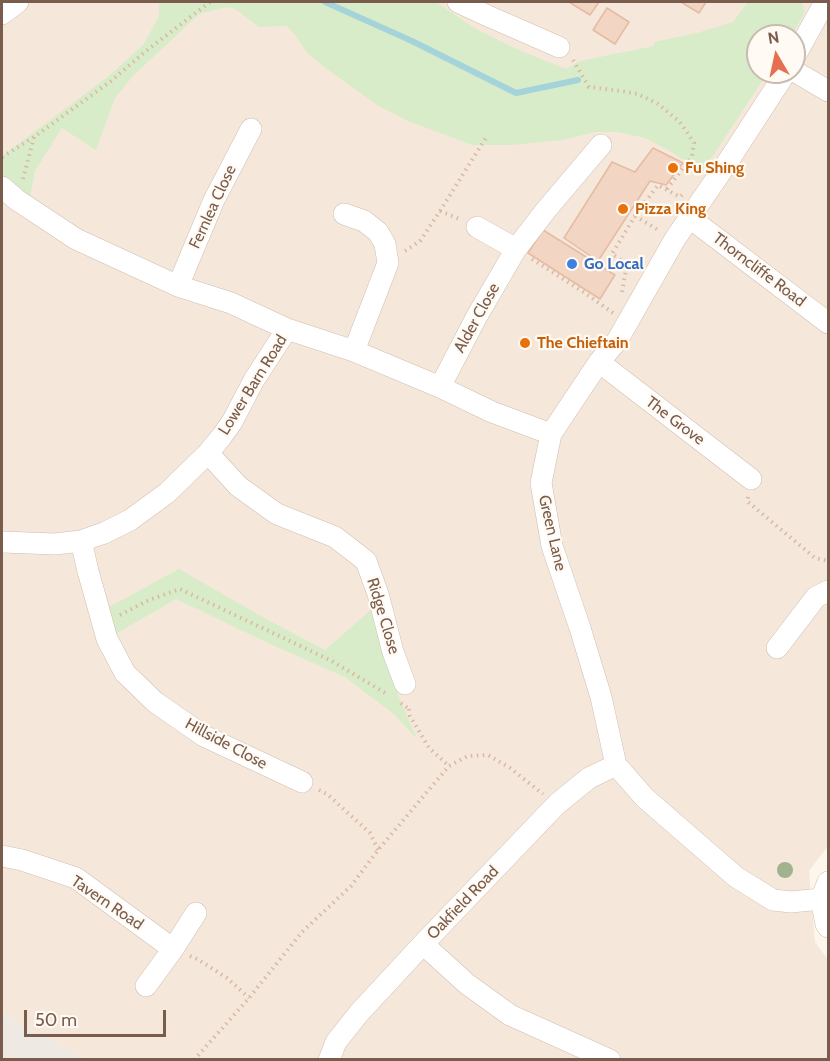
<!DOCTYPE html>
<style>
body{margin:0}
#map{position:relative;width:830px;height:1061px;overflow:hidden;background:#fdf6ec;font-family:Cabin,sans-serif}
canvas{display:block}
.frame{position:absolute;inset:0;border:3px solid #7a5c4d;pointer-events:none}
.north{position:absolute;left:746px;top:24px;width:60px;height:60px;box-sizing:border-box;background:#fffaf3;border:2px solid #cabbb1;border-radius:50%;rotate:351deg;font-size:16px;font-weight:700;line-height:24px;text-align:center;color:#7a5c4d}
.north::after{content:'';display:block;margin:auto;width:21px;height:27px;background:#e76f51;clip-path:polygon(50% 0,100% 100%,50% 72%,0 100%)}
.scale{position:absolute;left:24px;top:1010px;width:142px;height:27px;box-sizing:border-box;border:3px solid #7a5c4d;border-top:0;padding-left:8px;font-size:18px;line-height:21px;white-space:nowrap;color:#7a5c4d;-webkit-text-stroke:4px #fffaf3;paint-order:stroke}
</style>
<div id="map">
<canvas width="830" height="1061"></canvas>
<div class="frame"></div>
<div class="north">N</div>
<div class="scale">50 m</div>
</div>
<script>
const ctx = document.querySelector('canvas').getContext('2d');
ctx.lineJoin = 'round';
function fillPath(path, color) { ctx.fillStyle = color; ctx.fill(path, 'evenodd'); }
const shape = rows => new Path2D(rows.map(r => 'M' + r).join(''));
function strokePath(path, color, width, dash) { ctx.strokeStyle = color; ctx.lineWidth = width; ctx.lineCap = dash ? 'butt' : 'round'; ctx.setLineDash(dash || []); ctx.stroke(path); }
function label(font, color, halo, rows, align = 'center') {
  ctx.font = font + ' Cabin,sans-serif'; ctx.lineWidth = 4.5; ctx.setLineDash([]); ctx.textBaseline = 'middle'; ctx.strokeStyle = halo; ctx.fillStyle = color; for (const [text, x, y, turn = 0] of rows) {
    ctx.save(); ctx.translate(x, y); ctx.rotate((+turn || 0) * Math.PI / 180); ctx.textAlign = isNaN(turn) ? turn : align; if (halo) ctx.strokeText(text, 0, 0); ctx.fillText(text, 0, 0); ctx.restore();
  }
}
const residential = shape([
 [2,2,828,2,828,846,809,871,815,942,828,960,828,1059,86,1059,2,1014],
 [758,36,794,36,794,72,758,72]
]);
const industrial = shape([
 [2,1014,86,1059,2,1059]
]);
const green = shape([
 [159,2,436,2,476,29,519,50,566,69,580,61,654,46,654,42,697,33,733,22,748,2,802,2,805,12,799,23,791,36,758,36,758,72,768,72,703,171,666,149,645,138,617,132,595,132,563,140,512,145,472,145,408,121,377,105,327,69,307,53,296,36,287,26,259,27,235,9,227,7,199,14,133,76,115,98,96,150,62,128,35,171,28,207,2,187,2,156,109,76,144,44,159,16],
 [179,569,266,619,325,650,372,609,398,695,417,739,395,715,345,677,270,644,176,599,107,639,100,612]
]);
const stream = shape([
 [325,2,412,41,516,93,578,80]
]);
const building = shape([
 [569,2,599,2,590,15,569,2],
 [681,2,706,2,699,13,681,2],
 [607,8,629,22,615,44,593,30,607,8],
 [653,148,683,163,666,185,650,181,598,261,564,238,612,162,635,172,653,148],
 [543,230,615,275,600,299,528,253,543,230]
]);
const path = shape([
 [573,60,589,87,614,90,638,94,658,104,680,122,694,143,692,156,667,189],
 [2,157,34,137,111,81,146,51,210,2],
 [23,179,34,137],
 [440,211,462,220],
 [635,216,660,231],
 [405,251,420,241,440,211,487,136],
 [532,259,585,293,613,313],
 [622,292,627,264,612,254,635,216,658,185,680,197,682,195],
 [748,497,747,501,815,558,828,561],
 [120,615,149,600,180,589,330,660,387,694],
 [401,703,409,709],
 [409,709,410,716,429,748,449,766],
 [319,790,327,794,370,833,378,850],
 [190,956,199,960,227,978,249,998],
 [194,1060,249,998,302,932,351,886,378,850,449,766,468,756,488,755,510,768,543,794]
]);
const minor = shape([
 [458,2,488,16,559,47],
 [2,14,18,2],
 [794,58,825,2],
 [794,71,828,91],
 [786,72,725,166,675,239,617,341,599,362,551,434,541,483,552,546,580,628,601,697,616,765,645,798,736,877,773,900,791,902,821,899],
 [2,187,17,200,76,239,178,286,231,303,287,329,354,351,440,387,492,412,551,434],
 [344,214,364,221,378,232,385,244,388,263,354,351],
 [690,218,828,323],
 [477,227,516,249],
 [178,286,214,200,251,129],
 [599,362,751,479],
 [440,387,477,316,516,249,546,210,601,145],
 [208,453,238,486,277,514,335,537,366,561,378,594,393,652,405,684],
 [81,541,88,571,107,639,125,673,155,702,204,736,302,782],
 [2,542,55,544,81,541,104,533,130,520,167,493,208,453,222,436,232,422,254,380,287,329],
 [777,648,816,597,828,591],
 [2,856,22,860,76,878,173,949],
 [828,882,821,899,826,924,828,927],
 [423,944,467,984,510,1015,610,1060],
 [146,986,173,949,196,913],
 [329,1060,336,1042,359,1013,423,944,557,804,589,778,616,765]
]);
const trees = [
 [785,870]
];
const markers = [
 [673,168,6,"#e8710a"],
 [623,209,6,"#e8710a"],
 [572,264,6,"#3f7fe0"],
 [525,343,6,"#e8710a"]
];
const foodNames = [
 ["Fu Shing",685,168],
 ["Pizza King",635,209],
 ["The Chieftain",537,343]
];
const streetNames = [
 ["Fernlea Close",213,207,-65],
 ["Thorncliffe Road",759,270,37],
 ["Alder Close",477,318,-61],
 ["Lower Barn Road",253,385,-58],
 ["The Grove",675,421,37],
 ["Green Lane",552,533,77],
 ["Ridge Close",383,616,73],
 ["Hillside Close",226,744,28],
 ["Tavern Road",107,903,34],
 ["Oakfield Road",463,903,-46]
];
const shopNames = [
 ["Go Local",584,264]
];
fillPath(residential, '#f5e8da');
fillPath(industrial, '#efe9e4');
fillPath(green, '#d8ecc9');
strokePath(stream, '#a5d3da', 6);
fillPath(building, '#f3d5c3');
strokePath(building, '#e6bba3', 1.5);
strokePath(minor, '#d1beb0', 22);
strokePath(path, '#d9b8a5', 4, [1.5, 4.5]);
strokePath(minor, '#fff', 21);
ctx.fillStyle = '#a0b28e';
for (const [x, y] of trees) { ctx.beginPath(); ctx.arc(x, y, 8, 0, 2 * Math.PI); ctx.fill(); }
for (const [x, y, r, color] of markers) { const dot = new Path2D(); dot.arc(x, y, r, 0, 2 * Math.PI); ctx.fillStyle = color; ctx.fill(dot); strokePath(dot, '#fffaf3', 2); }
label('bold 16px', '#c56008', '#fffaf3', foodNames, 'left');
label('16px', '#7a5c4d', '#fffaf3', streetNames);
label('bold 16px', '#366cbe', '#fffaf3', shopNames, 'left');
</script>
